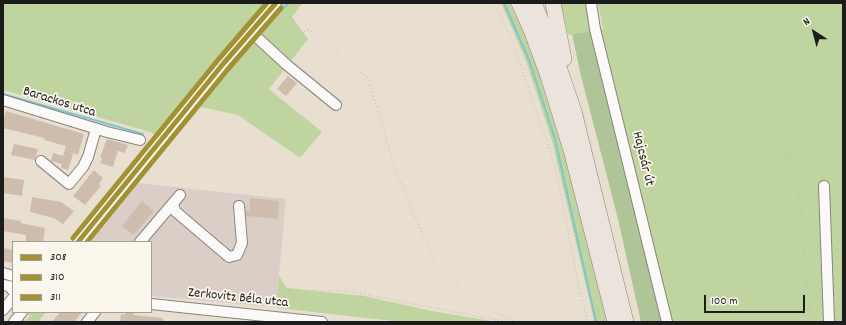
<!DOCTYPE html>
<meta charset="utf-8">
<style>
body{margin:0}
#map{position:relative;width:846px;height:325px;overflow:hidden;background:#e8dfd0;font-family:Dekko,sans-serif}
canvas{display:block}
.frame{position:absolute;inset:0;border:4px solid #1c1c1c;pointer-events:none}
.legend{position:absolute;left:12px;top:241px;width:140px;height:72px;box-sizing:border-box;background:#fbf7ec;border:1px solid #a29f99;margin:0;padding:5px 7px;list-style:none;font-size:12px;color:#1c1c1c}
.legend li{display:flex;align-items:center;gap:8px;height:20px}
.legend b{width:20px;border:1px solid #a29f99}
.north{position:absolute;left:794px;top:12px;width:40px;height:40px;-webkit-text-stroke:3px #fbf7ec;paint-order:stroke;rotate:324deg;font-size:11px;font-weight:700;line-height:16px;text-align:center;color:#1c1c1c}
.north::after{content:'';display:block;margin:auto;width:14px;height:18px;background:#1c1c1c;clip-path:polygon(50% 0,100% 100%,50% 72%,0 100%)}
.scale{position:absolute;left:704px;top:295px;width:101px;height:18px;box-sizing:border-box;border:2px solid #1c1c1c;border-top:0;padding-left:5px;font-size:12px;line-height:14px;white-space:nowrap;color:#1c1c1c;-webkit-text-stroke:3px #fbf7ec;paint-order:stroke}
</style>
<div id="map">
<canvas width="846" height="325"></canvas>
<div class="frame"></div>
<ul class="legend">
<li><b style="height:5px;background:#a29233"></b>308</li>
<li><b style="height:5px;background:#a29233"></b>310</li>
<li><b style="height:5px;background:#a29233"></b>311</li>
</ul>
<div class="north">N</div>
<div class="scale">100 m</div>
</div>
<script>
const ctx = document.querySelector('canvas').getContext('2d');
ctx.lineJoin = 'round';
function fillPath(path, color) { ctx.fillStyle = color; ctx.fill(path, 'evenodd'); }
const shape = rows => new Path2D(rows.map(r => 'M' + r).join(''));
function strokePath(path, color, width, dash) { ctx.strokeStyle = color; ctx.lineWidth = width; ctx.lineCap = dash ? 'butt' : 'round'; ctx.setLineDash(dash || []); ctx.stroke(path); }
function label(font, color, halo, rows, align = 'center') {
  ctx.font = font + ' Dekko,sans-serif'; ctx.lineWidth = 3.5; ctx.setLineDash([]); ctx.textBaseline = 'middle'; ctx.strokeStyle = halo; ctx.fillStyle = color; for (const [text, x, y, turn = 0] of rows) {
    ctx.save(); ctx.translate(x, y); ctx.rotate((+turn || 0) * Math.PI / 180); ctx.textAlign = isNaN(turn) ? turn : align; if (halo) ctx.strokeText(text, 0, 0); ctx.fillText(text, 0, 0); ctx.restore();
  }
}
const industrial = shape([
 [137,183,286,199,276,307,151,296,151,242,88,242]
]);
const green = shape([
 [3,3,270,3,247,28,191,94,157,136,150,132,3,90],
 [282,3,302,3,292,17,308,39,269,89,322,132,300,158,238,115,201,107,137,183,136,179,248,43,251,40,254,42,260,35,259,31,262,25],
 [501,3,509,3,527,32,567,149,611,322,593,322,594,320,552,141,526,61],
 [560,3,588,3,594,31,603,29,598,3,843,3,843,322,663,322,593,31,568,35],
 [279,276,287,288,364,296,432,311,497,322,402,322,278,308,276,307],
 [28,312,46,312,38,322,21,322,23,320,25,321,30,316,27,313]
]);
const forest = shape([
 [593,31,663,322,641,322,618,219,581,76,572,34]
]);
const stream = shape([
 [504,3,529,60,555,139,596,322],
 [262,31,278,13,289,3],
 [3,94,143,134]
]);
const building = shape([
 [288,76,297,83,286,96,277,89],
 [6,111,84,134,78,155,71,152,73,154,68,170,61,168,62,164,51,161,53,153,63,156,66,146,44,140,44,138,3,128,3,122],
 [107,139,128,145,125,153,118,151,113,167,100,163,102,158,100,157],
 [14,144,38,149,35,160,11,155],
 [94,170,103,178,99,184,101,186,85,205,73,196],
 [3,177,24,180,22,196,3,193],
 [32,197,61,202,74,211,63,224,54,218,30,212],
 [250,198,279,201,278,219,246,216,246,210,249,211],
 [142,201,154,211,133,235,122,226],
 [3,218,21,221,20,223,45,228,43,242,26,242,26,235,3,231],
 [3,248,13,250,13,263,3,261],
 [60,312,82,312,74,322,52,322],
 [125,312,134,313,134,315,163,318,163,322,120,322,121,314,125,315]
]);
const path = shape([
 [241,3,237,14,239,20,244,25],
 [492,3,502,18,515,49,547,141,557,174,578,282,588,322],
 [3,10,168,102],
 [240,19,252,3],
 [271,39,281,29,302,3],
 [273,40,310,30,368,78,395,168,434,262,471,297,496,313,517,322],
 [3,85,135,125,153,120,182,87],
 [189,93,182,87,188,71,237,14],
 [808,148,843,16],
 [801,174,805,160],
 [805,267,798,180,800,174,843,172],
 [278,308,286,293,294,290,347,291,507,322],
 [483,317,485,322],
 [33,322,41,312],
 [810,322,807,281,759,159,807,149,843,145]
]);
const minor = shape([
 [591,3,595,29,667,322],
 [250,31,287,65,336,105],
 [3,100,107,132,140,140],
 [41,161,69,184,83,167,88,157,96,129],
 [824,186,829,322],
 [173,203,175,211,229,257,237,255,242,243,239,206],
 [78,242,223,64,276,3],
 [140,242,180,195],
 [3,273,13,276],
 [3,285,9,286,13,291],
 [151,304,322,322],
 [3,310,13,298],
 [14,322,22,312],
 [87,322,95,312]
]);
const highway = shape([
 [519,3,531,30,548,76,571,150,615,322],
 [534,3,552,47,574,111,626,322],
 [553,3,564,59]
]);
const bus1 = shape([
 [78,242,223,64,276,3]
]);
const bus2 = shape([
 [87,242,228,69,281,8]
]);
const bus3 = shape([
 [73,238,218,60,267,3]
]);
const streetNames = [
 ["Barackos utca",59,103,17],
 ["Hajcsár út",642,159,76],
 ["Zerkovitz Béla utca",238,299,6]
];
fillPath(industrial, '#dbcec6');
fillPath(green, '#c0d4a0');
fillPath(forest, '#afc597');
strokePath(stream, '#7dc6cb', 2);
fillPath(building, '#cebdad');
strokePath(minor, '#88847c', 12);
strokePath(highway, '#88847c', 16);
strokePath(path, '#b8b7b5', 1, [1, 3]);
strokePath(minor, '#fcfaf8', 10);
strokePath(highway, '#ece4dc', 15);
strokePath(bus1, '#a29233', 5);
strokePath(bus2, '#a29233', 5);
strokePath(bus3, '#a29233', 5);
label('14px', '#1c1c1c', '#fbf7ec', streetNames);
</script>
